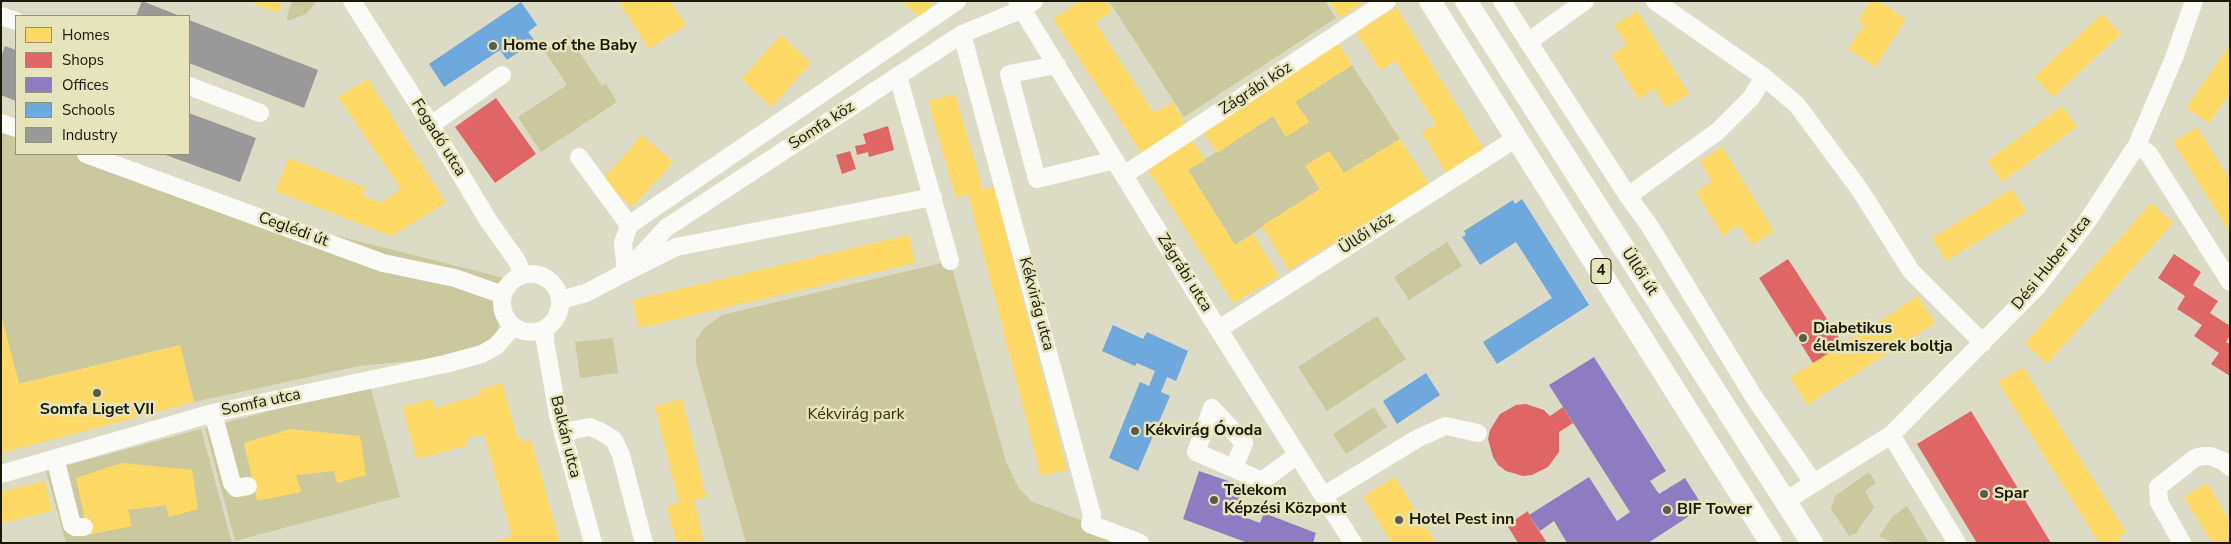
<!DOCTYPE html>
<meta charset="utf-8">
<style>
body{margin:0}
#map{position:relative;width:2231px;height:544px;overflow:hidden;background:#dcdbc5;font-family:"Nunito Sans",sans-serif}
canvas{display:block}
.frame{position:absolute;inset:0;border:2px solid #191809;pointer-events:none}
.legend{position:absolute;left:15px;top:15px;width:175px;height:140px;box-sizing:border-box;background:#e6e4bb;border:1px solid #949274;margin:0;padding:6px 9px;list-style:none;font-size:15px;color:#191809}
.legend li{display:flex;align-items:center;gap:10px;height:25px}
.legend b{width:25px;border:1px solid #949274}
</style>
<div id="map">
<canvas width="2231" height="544"></canvas>
<div class="frame"></div>
<ul class="legend">
<li><b style="height:14px;background:#ffd966"></b>Homes</li>
<li><b style="height:14px;background:#e06666"></b>Shops</li>
<li><b style="height:14px;background:#8e7cc3"></b>Offices</li>
<li><b style="height:14px;background:#6fa8dc"></b>Schools</li>
<li><b style="height:14px;background:#999"></b>Industry</li>
</ul>
</div>
<script>
const ctx = document.querySelector('canvas').getContext('2d');
ctx.lineJoin = 'round';
function fillPath(path, color) { ctx.fillStyle = color; ctx.fill(path, 'evenodd'); }
const shape = rows => new Path2D(rows.map(r => 'M' + r).join(''));
function strokePath(path, color, width, dash) { ctx.strokeStyle = color; ctx.lineWidth = width; ctx.lineCap = dash ? 'butt' : 'round'; ctx.setLineDash(dash || []); ctx.stroke(path); }
function label(font, color, halo, rows, align = 'center') {
  ctx.font = font + ' "Nunito Sans",sans-serif'; ctx.lineWidth = 5; ctx.setLineDash([]); ctx.textBaseline = 'middle'; ctx.strokeStyle = halo; ctx.fillStyle = color; for (const [text, x, y, turn = 0] of rows) {
    ctx.save(); ctx.translate(x, y); ctx.rotate((+turn || 0) * Math.PI / 180); ctx.textAlign = isNaN(turn) ? turn : align; if (halo) ctx.strokeText(text, 0, 0); ctx.fillText(text, 0, 0); ctx.restore();
  }
}
const green = shape([
 [292,1,317,1,306,14,290,20,286,19],
 [1109,1,1325,1,1336,18,1184,117],
 [568,35,602,86,606,84,617,102,541,152,518,117,567,85,544,50],
 [1352,65,1400,139,1344,173,1329,151,1305,166,1320,189,1235,245,1188,170,1273,116,1286,137,1308,122,1295,102],
 [1,123,16,128,16,154,86,154,247,213,504,278,496,346,482,354,359,366,194,402,180,345,19,384,1,317],
 [1447,242,1462,266,1409,300,1394,277],
 [950,261,1006,462,1018,487,1031,501,1140,543,746,543,696,363,696,340,703,329,722,315],
 [1377,316,1406,359,1327,411,1298,367],
 [613,338,618,373,580,378,575,342],
 [370,385,400,497,235,541,205,428],
 [1374,407,1387,427,1346,454,1333,434],
 [201,429,232,543,66,543,46,471],
 [1869,472,1876,483,1865,491,1874,507,1856,533,1849,536,1831,509,1835,496],
 [1907,506,1929,543,1893,543,1879,536,1893,516]
]);
const homes = shape([
 [248,1,282,1,278,13],
 [618,1,670,1,686,25,649,49],
 [902,1,935,1,920,18],
 [1080,1,1106,1,1112,11,1095,22,1154,113,1172,102,1187,126,1142,154,1053,19],
 [1329,1,1366,1,1340,18],
 [1870,1,1878,1,1906,19,1875,67,1848,49,1864,24,1858,21],
 [1396,7,1485,151,1446,173,1421,132,1436,124,1395,61,1380,70,1356,32],
 [1637,11,1689,94,1666,108,1654,89,1638,99,1611,55,1627,45,1614,25],
 [2102,14,2121,34,2053,97,2034,77],
 [781,35,811,63,771,107,741,79],
 [1338,43,1352,65,1295,102,1309,122,1286,137,1273,116,1217,153,1202,130],
 [2230,44,2230,93,2209,123,2186,108],
 [368,79,446,203,391,236,275,191,289,158,366,188,362,196,381,203,401,189,338,97],
 [955,94,983,190,994,187,1067,470,1041,476,968,194,956,198,928,101],
 [2062,106,2077,127,2002,182,1987,161],
 [2197,127,2230,180,2230,233,2173,142],
 [642,135,673,162,632,207,602,180],
 [1191,138,1205,160,1188,170,1235,245,1253,234,1279,276,1233,303,1146,167],
 [1400,139,1429,184,1289,270,1262,226,1320,189,1305,166,1329,151,1344,173],
 [1722,147,1774,231,1752,245,1739,225,1723,236,1696,192,1712,182,1700,161],
 [2012,189,2026,212,1946,261,1932,238],
 [2151,203,2173,223,2047,364,2025,343],
 [909,235,915,263,639,328,632,300],
 [1918,296,1935,323,1807,405,1790,377,1855,336,1849,327,1864,318,1870,327],
 [1,315,19,384,180,345,194,402,1,453],
 [2023,367,2126,532,2118,537,2122,543,2099,543,1998,382],
 [502,383,518,439,522,438,524,442,531,440,560,543,496,543,496,541,512,536,484,434,466,439,468,445,417,459,402,407,432,399,434,408,481,395,479,390],
 [682,399,706,497,694,500,704,543,676,543,667,506,679,503,655,406],
 [290,429,360,436,366,475,337,483,334,471,296,475,301,492,257,501,244,443],
 [122,463,192,470,198,509,169,517,166,505,128,510,132,526,88,535,76,478],
 [1394,477,1436,543,1392,543,1363,497],
 [45,481,52,511,1,523,1,491],
 [2207,483,2230,521,2230,543,2212,543,2184,497]
]);
const shops = shape([
 [496,98,536,154,495,183,455,127],
 [888,126,894,150,869,157,868,152,857,155,855,146,866,144,863,134],
 [850,151,856,169,842,174,836,155],
 [2174,254,2201,272,2193,285,2218,301,2210,313,2230,326,2230,336,2226,342,2230,344,2230,376,2211,364,2219,353,2194,336,2202,325,2177,309,2185,296,2158,278],
 [1788,259,1843,344,1813,363,1759,278],
 [1526,404,1544,410,1550,416,1563,407,1573,423,1559,432,1559,452,1548,467,1532,475,1523,476,1506,471,1498,465,1493,457,1488,439,1490,430,1500,414,1516,405],
 [1971,411,2051,543,1977,543,1917,444],
 [1528,511,1529,515,1547,543,1518,543,1507,525]
]);
const offices = shape([
 [1594,357,1666,471,1650,481,1659,494,1685,478,1703,507,1648,543,1567,543,1554,521,1540,531,1529,515,1589,477,1617,521,1630,512,1549,385],
 [1199,471,1243,486,1234,513,1260,523,1264,513,1316,533,1313,543,1248,543,1183,519]
]);
const schools = shape([
 [521,2,537,25,528,32,535,41,507,60,500,50,444,87,429,64],
 [1522,199,1589,305,1497,364,1483,342,1552,298,1516,242,1480,265,1462,237,1466,235,1464,231,1513,200,1515,204],
 [1113,325,1143,339,1147,332,1188,351,1176,381,1167,377,1161,392,1170,396,1138,471,1109,458,1140,382,1149,386,1155,371,1137,363,1135,366,1102,351],
 [1426,373,1440,395,1397,424,1383,401]
]);
const industry = shape([
 [142,1,180,16,136,16],
 [189,20,318,70,304,108,189,63],
 [5,46,16,50,16,101,1,95,1,57],
 [189,113,256,138,240,182,163,154,189,154]
]);
const minor = shape([
 [352,1,431,125,488,220,517,261,523,275],
 [1017,1,1210,316,1353,543],
 [1502,1,1628,196,1649,225,1754,397,1813,482],
 [1655,1,1764,77,1797,105,1860,190,1911,271,1983,343],
 [1,16,16,21],
 [962,34,1092,515,1090,524,1140,543],
 [1528,42,1585,1],
 [1057,65,1009,74,1037,179,1115,160],
 [898,76,950,261],
 [189,86,260,113],
 [1,123,16,128],
 [431,125,502,75],
 [2137,145,2149,154,2230,282],
 [86,154,383,263,455,278,503,295],
 [579,157,629,225],
 [1124,175,1387,1],
 [1628,196,1718,131,1751,98,1764,77],
 [933,197,676,247,626,272,623,243,629,225,957,1],
 '502 303a29 29 0 1 1 58 0a29 29 0 1 1-58 0Z',
 [561,300,586,293,626,272,666,228,962,34,1023,9,1034,1],
 [1219,329,1515,139],
 [545,330,545,341,558,415,593,543],
 [213,413,232,483,236,488,248,486],
 [563,435,574,430,590,427,600,431,614,440,621,455,644,543],
 [1891,435,1957,543],
 [55,458,72,525,75,527,84,527],
 [1234,468,1244,443,1212,408,1196,452,1262,481,1297,455],
 [1,474,213,413,445,364,482,354,496,346,513,327],
 [1323,496,1420,437,1446,426,1478,433],
 [1785,501,1891,435,2037,287,2086,223,2137,145,2174,58,2194,1],
 [2182,543,2159,502,2158,487,2195,458,2203,456,2210,456,2223,461,2230,467]
]);
const major = shape([
 [1430,1,1771,543],
 [1466,1,1812,543]
]);
const markers = [
 [493,46,5,"#5d5c4b"],
 [1803,338,5,"#5d5c4b"],
 [97,393,5,"#5d5c4b"],
 [1135,431,5,"#5d5c4b"],
 [1984,494,5,"#5d5c4b"],
 [1214,500,5,"#5d5c4b"],
 [1667,510,5,"#5d5c4b"],
 [1399,520,5,"#5d5c4b"]
];
const shields = [
 [1601,271,20]
];
const shieldNames = [
 ["4",1601,271]
];
const poiNames = [
 ["Home of the Baby",503,46],
 ["Diabetikus",1813,329],
 ["élelmiszerek boltja",1813,347],
 ["Somfa Liget VII",97,410,"center"],
 ["Kékvirág Óvoda",1145,431],
 ["Telekom",1224,491],
 ["Képzési Központ",1224,509],
 ["Spar",1994,494],
 ["BIF Tower",1677,510],
 ["Hotel Pest inn",1409,520]
];
const streetNames = [
 ["Zágrábi köz",1256,89,-33],
 ["Somfa köz",822,126,-33],
 ["Fogadó utca",438,138,58],
 ["Ceglédi út",293,230,20],
 ["Üllői köz",1367,234,-33],
 ["Dési Huber utca",2052,263,-51],
 ["Üllői út",1639,272,57],
 ["Zágrábi utca",1184,273,58],
 ["Kékvirág utca",1036,304,75],
 ["Somfa utca",261,403,-12],
 ["Balkán utca",565,437,76]
];
const parkNames = [
 ["Kékvirág park",856,415]
];
fillPath(green, '#cbc89d');
fillPath(homes, '#ffd966');
fillPath(shops, '#e06666');
fillPath(offices, '#8e7cc3');
fillPath(schools, '#6fa8dc');
fillPath(industry, '#999');
strokePath(minor, '#fafaf6', 18);
strokePath(major, '#fafaf6', 22);
for (const [x, y, r, color] of markers) { const dot = new Path2D(); dot.arc(x, y, r, 0, 2 * Math.PI); ctx.fillStyle = color; ctx.fill(dot); strokePath(dot, '#e6e4bb', 2); }
for (const [x, y, w] of shields) { const box = new Path2D(); box.roundRect(x - w / 2, y - 12.5, w, 25, 4); ctx.fillStyle = '#e6e4bb'; ctx.fill(box); strokePath(box, '#191809', 1); }
label('bold 15px', '#191809', null, shieldNames);
label('bold 16px', '#191809', '#e6e4bb', poiNames, 'left');
label('16px', '#191809', '#e6e4bb', streetNames);
label('16px', '#34320e', '#e6e4bb', parkNames);
</script>
